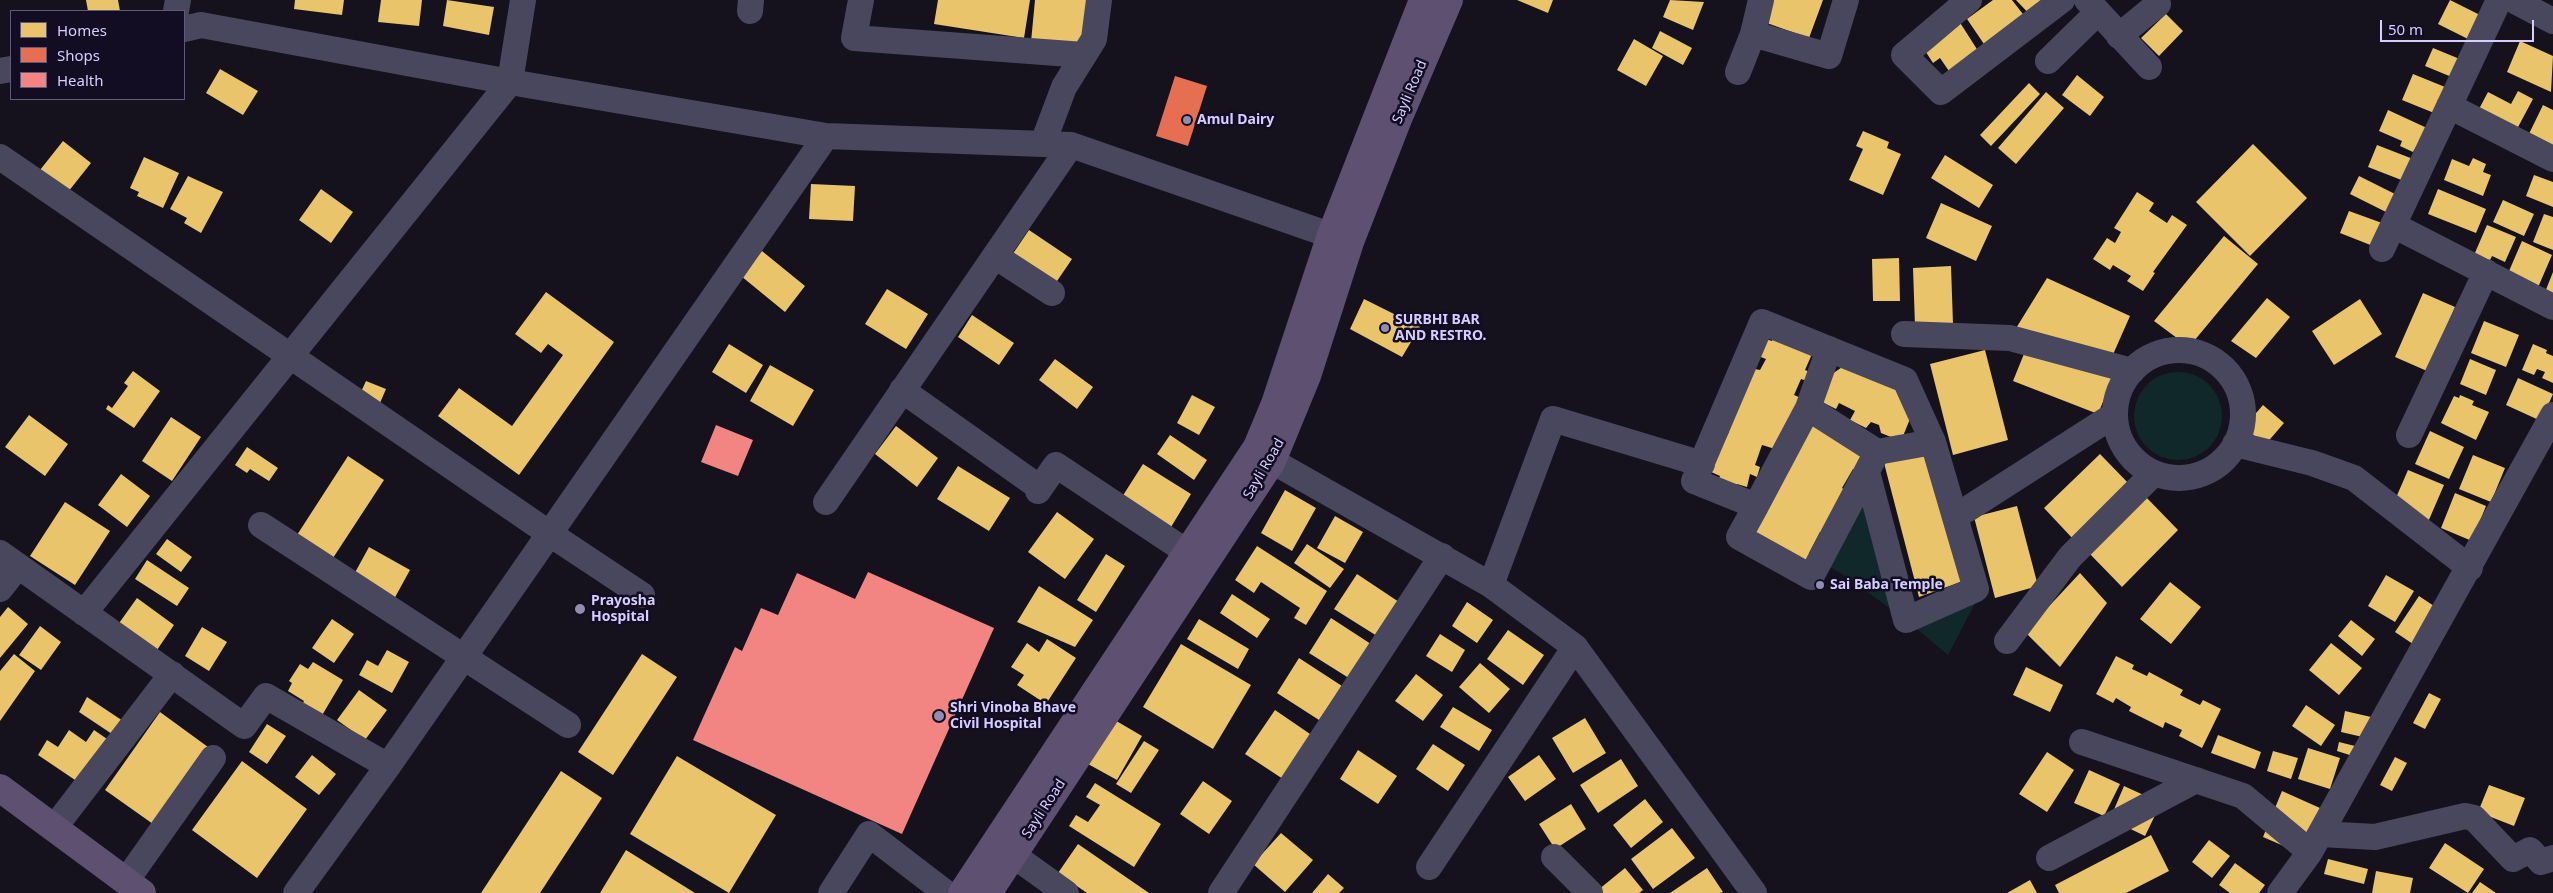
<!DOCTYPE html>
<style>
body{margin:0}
#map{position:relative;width:2553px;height:893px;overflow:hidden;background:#15121d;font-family:"Noto Sans",sans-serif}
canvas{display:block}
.legend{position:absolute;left:10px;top:10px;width:175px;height:90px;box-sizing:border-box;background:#120d22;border:1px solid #605a7a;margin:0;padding:6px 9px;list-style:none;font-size:15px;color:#d6ceff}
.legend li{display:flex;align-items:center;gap:10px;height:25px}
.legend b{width:25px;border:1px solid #605a7a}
.scale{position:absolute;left:2380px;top:20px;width:154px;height:22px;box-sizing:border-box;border:2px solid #d6ceff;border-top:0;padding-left:6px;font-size:15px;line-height:18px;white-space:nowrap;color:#d6ceff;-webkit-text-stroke:4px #120d22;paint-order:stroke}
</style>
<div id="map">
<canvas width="2553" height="893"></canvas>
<ul class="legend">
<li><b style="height:14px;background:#e9c46a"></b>Homes</li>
<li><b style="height:14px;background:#e76f51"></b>Shops</li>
<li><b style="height:14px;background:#f28482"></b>Health</li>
</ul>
<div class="scale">50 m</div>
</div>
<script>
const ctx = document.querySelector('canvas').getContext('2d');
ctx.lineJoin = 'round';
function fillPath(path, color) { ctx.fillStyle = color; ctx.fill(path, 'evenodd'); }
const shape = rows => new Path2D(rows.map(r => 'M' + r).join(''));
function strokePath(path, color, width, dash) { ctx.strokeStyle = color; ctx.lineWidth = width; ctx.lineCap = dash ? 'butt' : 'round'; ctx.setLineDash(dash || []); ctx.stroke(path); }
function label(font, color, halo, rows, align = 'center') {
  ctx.font = font + ' "Noto Sans",sans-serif'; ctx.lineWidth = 5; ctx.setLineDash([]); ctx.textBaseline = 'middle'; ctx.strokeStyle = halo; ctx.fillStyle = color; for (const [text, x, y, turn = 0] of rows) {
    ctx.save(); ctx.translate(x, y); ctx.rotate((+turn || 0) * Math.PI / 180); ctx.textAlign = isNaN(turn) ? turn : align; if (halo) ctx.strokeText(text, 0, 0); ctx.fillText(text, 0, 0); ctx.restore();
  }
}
const green = shape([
 '2134 416a44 44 0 1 1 88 0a44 44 0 1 1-88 0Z',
 [1867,472,1906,619,1982,590,1948,655,1906,620,1844,575,1819,561]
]);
const homes = shape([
 [86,0,118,0,120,11,88,11],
 [295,0,344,0,342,15,294,9],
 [381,0,422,0,419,26,378,22],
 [447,0,494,7,489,35,443,26],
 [938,0,1030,0,1024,38,934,24],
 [1035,0,1087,0,1082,48,1031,42],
 [1517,0,1553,0,1548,13],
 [1670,0,1704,2,1693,30,1663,17],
 [1772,0,1823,0,1809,38,1764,22],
 [1993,0,2012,0,2026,18,1986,47,1967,19],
 [2016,0,2047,0,2034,19],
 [2450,0,2484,17,2472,41,2438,24],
 [2166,14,2183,31,2159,56,2141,38],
 [1959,21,1980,54,1951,74,1940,58,1933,63,1922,46],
 [1660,31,1692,48,1683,65,1652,48],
 [1634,39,1663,56,1646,86,1617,70],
 [2520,41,2553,56,2551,92,2507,72],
 [2433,48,2467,62,2459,80,2425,66],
 [220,69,258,91,243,115,206,93],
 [2413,74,2450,89,2439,115,2402,100],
 [2077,75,2104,97,2090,116,2062,95],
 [2029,83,2040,94,1991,146,1980,135],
 [2518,91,2533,99,2517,129,2479,109,2488,92,2511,104],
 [2046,92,2064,108,2016,164,1998,148],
 [2543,105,2553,110,2553,154,2526,140],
 [2388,110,2427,128,2413,152,2400,146,2402,141,2379,131],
 [1863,131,1889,142,1887,148,1901,154,1883,195,1849,180,1863,149,1856,146],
 [63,141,91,163,68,192,40,170],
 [2253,144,2307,198,2250,256,2196,202],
 [2377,145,2413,159,2404,181,2368,167],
 [1945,155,1993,185,1979,208,1931,178],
 [144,157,179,173,163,208,137,196,139,192,130,188],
 [2473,158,2486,164,2483,172,2491,175,2483,196,2444,180,2452,159,2469,166],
 [2534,175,2553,182,2553,207,2526,196],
 [188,176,223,192,201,233,184,223,187,218,170,209],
 [2359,176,2397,195,2388,213,2350,194],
 [811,184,855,186,853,221,809,219],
 [321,189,353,212,331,243,299,220],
 [2438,189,2486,209,2476,233,2428,214],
 [2137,192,2154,203,2149,211,2167,223,2172,215,2187,225,2153,272,2155,273,2143,291,2127,281,2131,276,2113,265,2110,270,2093,259,2107,238,2115,243,2121,232,2114,228],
 [2503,200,2534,214,2524,236,2493,222],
 [1941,203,1992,226,1976,261,1926,238],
 [2349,211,2382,223,2373,246,2340,233],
 [2544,214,2553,217,2553,250,2533,242],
 [2487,225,2516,237,2505,262,2492,256,2486,268,2471,262],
 [1029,230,1072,259,1053,287,1010,258],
 [2224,236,2258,264,2189,347,2154,321],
 [2522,241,2552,255,2536,292,2506,278],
 [762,251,805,286,785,312,741,276],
 [1899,258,1900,301,1873,301,1872,259],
 [1951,266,1953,324,1915,326,1913,268],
 [2553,272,2553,295,2545,292],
 [2047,278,2130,316,2111,359,2010,338],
 [887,289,928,314,906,349,865,324],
 [546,292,614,342,519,475,438,416,459,388,512,426,563,355,548,344,541,353,515,334],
 [2423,293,2455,307,2427,371,2395,357],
 [2267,298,2290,317,2256,358,2231,341],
 [1364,299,1420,327,1402,357,1350,329],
 [2360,299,2382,334,2334,365,2312,331],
 [972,315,1014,343,999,365,958,337],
 [2484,321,2519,335,2506,367,2471,353],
 [1775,333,1812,354,1805,370,1810,372,1807,381,1801,379,1794,395,1801,398,1775,449,1762,445,1755,465,1760,467,1757,477,1750,474,1747,487,1737,484,1735,487,1718,481,1720,476,1709,471,1729,432,1726,430,1755,369,1760,370,1766,359,1753,354,1759,337,1772,341],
 [729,344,763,365,746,393,712,372],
 [2028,344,2113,377,2098,414,2013,381],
 [2533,344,2547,350,2546,353,2553,356,2553,383,2542,378,2545,372,2537,369,2534,375,2522,370],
 [1985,350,2008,440,1953,455,1930,364],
 [1055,359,1093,387,1077,409,1039,380],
 [2470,359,2496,370,2486,395,2460,384],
 [1851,361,1901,384,1912,414,1901,441,1881,433,1879,425,1871,422,1866,428,1850,420,1855,411,1839,403,1836,409,1818,400,1832,374],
 [770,365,814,390,793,426,750,401],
 [133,371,160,391,134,428,106,409,108,405,112,408,128,386,124,383],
 [2518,378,2553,394,2541,421,2506,405],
 [366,381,386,389,380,403,360,394],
 [1192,395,1215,407,1199,435,1177,423],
 [2460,395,2474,401,2472,405,2489,412,2476,440,2441,423,2454,396,2459,398],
 [2263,405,2284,423,2265,445,2244,427],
 [29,415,68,444,45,476,5,447],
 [171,417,201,437,172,481,142,461],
 [1813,420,1869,451,1858,472,1853,469,1842,488,1847,491,1825,534,1820,532,1809,553,1813,555,1805,570,1747,539],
 [896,426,938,458,917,487,875,454],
 [2430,431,2464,447,2449,479,2415,464],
 [1170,435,1207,460,1194,480,1157,454],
 [247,447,278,468,269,481,250,469,247,473,235,465],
 [1929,451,1966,580,1919,597,1884,463],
 [2100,454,2130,485,2074,540,2044,508],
 [2473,455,2505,468,2491,502,2459,489],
 [348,456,384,480,333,558,297,535],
 [1143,464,1191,494,1171,527,1122,497],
 [958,466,1010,498,989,531,937,499],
 [2408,470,2444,485,2428,522,2392,507],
 [121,474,150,496,127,527,98,505],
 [1285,490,1316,508,1292,551,1261,533],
 [2455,493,2486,506,2472,541,2441,528],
 [2144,495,2178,530,2122,587,2088,552],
 [65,502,110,531,75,585,30,556],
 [2017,506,2038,586,1995,598,1974,517],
 [1057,512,1094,539,1065,579,1028,552],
 [1335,516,1363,532,1345,563,1317,548],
 [167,539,192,557,181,572,156,554],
 [1307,544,1344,569,1330,588,1294,563],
 [1257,546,1327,591,1306,625,1294,618,1300,608,1261,582,1254,593,1235,580],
 [369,547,410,570,393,601,352,578],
 [1106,554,1125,566,1096,612,1077,600],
 [147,560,189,588,177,606,135,579],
 [2080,573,2107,603,2060,667,2025,632],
 [1357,574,1399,602,1377,636,1334,609],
 [2386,575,2414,591,2395,622,2368,606],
 [2170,582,2201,607,2171,644,2140,619],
 [1039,586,1093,620,1075,647,1017,622],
 [1232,594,1270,619,1257,638,1220,613],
 [2419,596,2440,610,2416,646,2395,632],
 [137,598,174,625,155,653,117,626],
 [1467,602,1493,620,1477,643,1452,626],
 [8,607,28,624,0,658,0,617],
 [1331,618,1374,646,1352,680,1309,653],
 [332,619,354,634,334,663,312,648],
 [1199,619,1249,649,1238,669,1187,639],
 [2351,620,2375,639,2362,656,2338,636],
 [40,626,61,642,41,670,19,655],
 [202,627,227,642,209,671,185,656],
 [1508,630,1544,655,1523,685,1487,659],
 [1440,634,1465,650,1452,672,1426,656],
 [1047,639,1076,658,1046,704,1017,685,1024,675,1011,667,1027,643,1039,652],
 [2331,643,2362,668,2339,695,2309,670],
 [1181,644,1251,685,1213,749,1143,707],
 [387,650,409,662,392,693,359,675,367,660,378,666],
 [14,654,35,671,0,721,0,671],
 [642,654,677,677,613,775,578,752],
 [2116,656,2134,665,2132,669,2147,676,2149,672,2183,690,2180,695,2200,705,2203,700,2221,709,2202,748,2179,736,2182,730,2165,722,2163,728,2129,711,2131,707,2116,698,2113,703,2096,694],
 [1299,658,1342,686,1319,720,1277,693],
 [313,662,343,680,321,717,302,705,304,701,288,691,292,683,289,681,300,664,308,669],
 [1480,663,1510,689,1489,713,1459,687],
 [2026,667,2063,685,2050,712,2013,695],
 [1416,674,1443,695,1423,721,1395,701],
 [359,690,387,710,365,740,337,720],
 [2429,693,2441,699,2425,729,2413,723],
 [87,697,126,723,118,738,79,712],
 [2306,705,2335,725,2321,746,2292,726],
 [1453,707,1492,730,1479,751,1440,727],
 [1275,710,1313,736,1283,779,1245,754],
 [2345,711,2371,717,2367,738,2341,732],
 [160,712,208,747,153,824,105,790],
 [1585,718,1606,753,1573,773,1552,738],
 [1113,719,1142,736,1117,780,1088,764],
 [267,724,286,736,267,764,249,752],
 [69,730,86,742,94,730,107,739,78,782,38,755,47,740,58,747],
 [2218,735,2261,752,2255,769,2211,753],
 [1144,741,1159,750,1131,793,1116,784],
 [2339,742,2359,747,2356,757,2337,751],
 [1433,744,1465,765,1448,791,1416,769],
 [2308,748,2340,758,2330,789,2298,779],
 [1358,750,1397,776,1378,804,1340,779],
 [2273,751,2298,758,2291,779,2267,771],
 [2047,752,2074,770,2047,812,2019,794],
 [312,755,336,774,319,795,295,777],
 [1539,755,1556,779,1525,801,1508,777],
 [677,756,776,815,729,893,630,834],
 [2395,757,2407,763,2392,791,2380,785],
 [1621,759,1638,786,1598,813,1580,785],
 [242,761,307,809,257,878,192,830],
 [2089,770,2120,784,2104,816,2074,803],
 [561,771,602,798,540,893,481,893],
 [1203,781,1232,801,1209,834,1180,814],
 [1095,783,1161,824,1134,867,1069,826,1076,815,1088,822,1100,805,1086,797],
 [2489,785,2525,798,2514,826,2478,812],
 [2124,786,2161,803,2145,836,2110,819],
 [2282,791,2320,808,2300,853,2263,837],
 [1645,799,1663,822,1631,848,1613,825],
 [1571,804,1586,829,1555,849,1539,824],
 [1672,828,1695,858,1653,889,1631,859],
 [1281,833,1313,860,1285,892,1253,864],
 [2151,835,2169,871,2126,893,2059,893,2055,885],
 [2209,840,2230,856,2212,878,2192,862],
 [2445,843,2484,869,2468,893,2429,868],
 [1078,844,1149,893,1087,893,1058,873],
 [626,850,695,893,600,893],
 [2328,859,2368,869,2364,884,2324,874],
 [2235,863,2265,885,2259,893,2230,893,2219,885],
 [1625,868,1643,890,1639,893,1600,893,1598,890],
 [1707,868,1723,892,1720,893,1670,893],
 [2376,871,2413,878,2410,893,2372,893],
 [1328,874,1344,888,1339,893,1312,893],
 [2030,880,2037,893,2007,893],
 [2480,882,2496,893,2472,893]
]);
const shops = shape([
 [1175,76,1207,86,1188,146,1156,136]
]);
const health = shape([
 [716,425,753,440,738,476,701,462],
 [868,572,994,628,902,834,693,740,735,647,742,651,761,608,778,615,797,573,855,599]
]);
const minor = shape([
 [861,0,854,38,1084,55],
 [1969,0,1904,55,1941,92,2062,0],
 [2087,0,2149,67],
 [2513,0,2553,21],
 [176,11,178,0],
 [750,11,751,0],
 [184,29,201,25,510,82,826,136,1071,145,1350,242],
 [1753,34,1761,0],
 [2119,36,2158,4],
 [2048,61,2097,13],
 [0,71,11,69],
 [1738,72,1753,34,1829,56,1846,0],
 [2449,106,2553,159],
 [1043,143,1064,87,1094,39,1099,0],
 [0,157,550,534,642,595],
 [2393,225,2553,307],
 [2382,249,2499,0],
 [995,256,1052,293],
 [1904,334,2010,338,2132,371],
 '2115 414a64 64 0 1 1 128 0a64 64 0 1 1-128 0Z',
 [902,390,1040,488],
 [1808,408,1877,452,1933,442,1905,380,1762,322,1694,481,1756,506,1739,537,1811,577,1877,452],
 [2409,435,2486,272],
 [2235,444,2312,463,2354,478,2470,568],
 [1272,461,1491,585,1575,647,1754,893],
 [1867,472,1906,620,1976,589,1933,442],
 [1038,491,1056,465,1205,564],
 [826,502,1071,145],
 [1756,506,1808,408,1829,349],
 [1966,510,2114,415],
 [261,525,568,725],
 [0,553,244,726,266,696,388,766],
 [1491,585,1553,419,1702,464],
 [0,589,18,566],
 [84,613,510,82,523,0],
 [2007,641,2070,557,2154,473],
 [2082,742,2243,796,2310,852],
 [54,828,172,674],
 [2321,834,2375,837,2465,816,2474,818,2513,859,2530,850,2541,862,2553,858],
 [1013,855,1066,893],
 [1554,857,1590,893],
 [2049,858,2196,780],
 [1429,867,1575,647],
 [126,881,213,758],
 [296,893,388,766,826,136],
 [831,893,869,834,946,893],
 [1221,893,1442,556],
 [2280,893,2310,852,2553,415]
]);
const major = shape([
 [0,788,142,893],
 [962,893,1257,447,1275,404,1331,235,1423,0],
 [988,893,1272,461,1307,376,1350,242,1398,119,1449,0]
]);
const markers = [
 [1187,120,5,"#928cb0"],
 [1385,328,5,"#928cb0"],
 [1820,585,5,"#928cb0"],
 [580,609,6,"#928cb0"],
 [939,716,6,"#928cb0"]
];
const streetNames = [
 ["Sayli Road",1410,92,-67],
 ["Sayli Road",1264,469,-60],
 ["Sayli Road",1044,809,-57]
];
const poiNames = [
 ["Amul Dairy",1197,120],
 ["SURBHI BAR",1395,320],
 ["AND RESTRO.",1395,336],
 ["Sai Baba Temple",1830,585],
 ["Prayosha",591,601],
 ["Hospital",591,617],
 ["Shri Vinoba Bhave",950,708],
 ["Civil Hospital",950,724]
];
fillPath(green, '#11282a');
fillPath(homes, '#e9c46a');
fillPath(shops, '#e76f51');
fillPath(health, '#f28482');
strokePath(minor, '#49475e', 26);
strokePath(major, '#5d5070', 28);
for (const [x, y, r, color] of markers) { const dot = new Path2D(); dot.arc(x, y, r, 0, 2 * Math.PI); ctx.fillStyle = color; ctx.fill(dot); strokePath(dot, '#120d22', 2); }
label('14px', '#d6ceff', '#120d22', streetNames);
label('bold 14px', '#d6ceff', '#120d22', poiNames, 'left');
</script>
